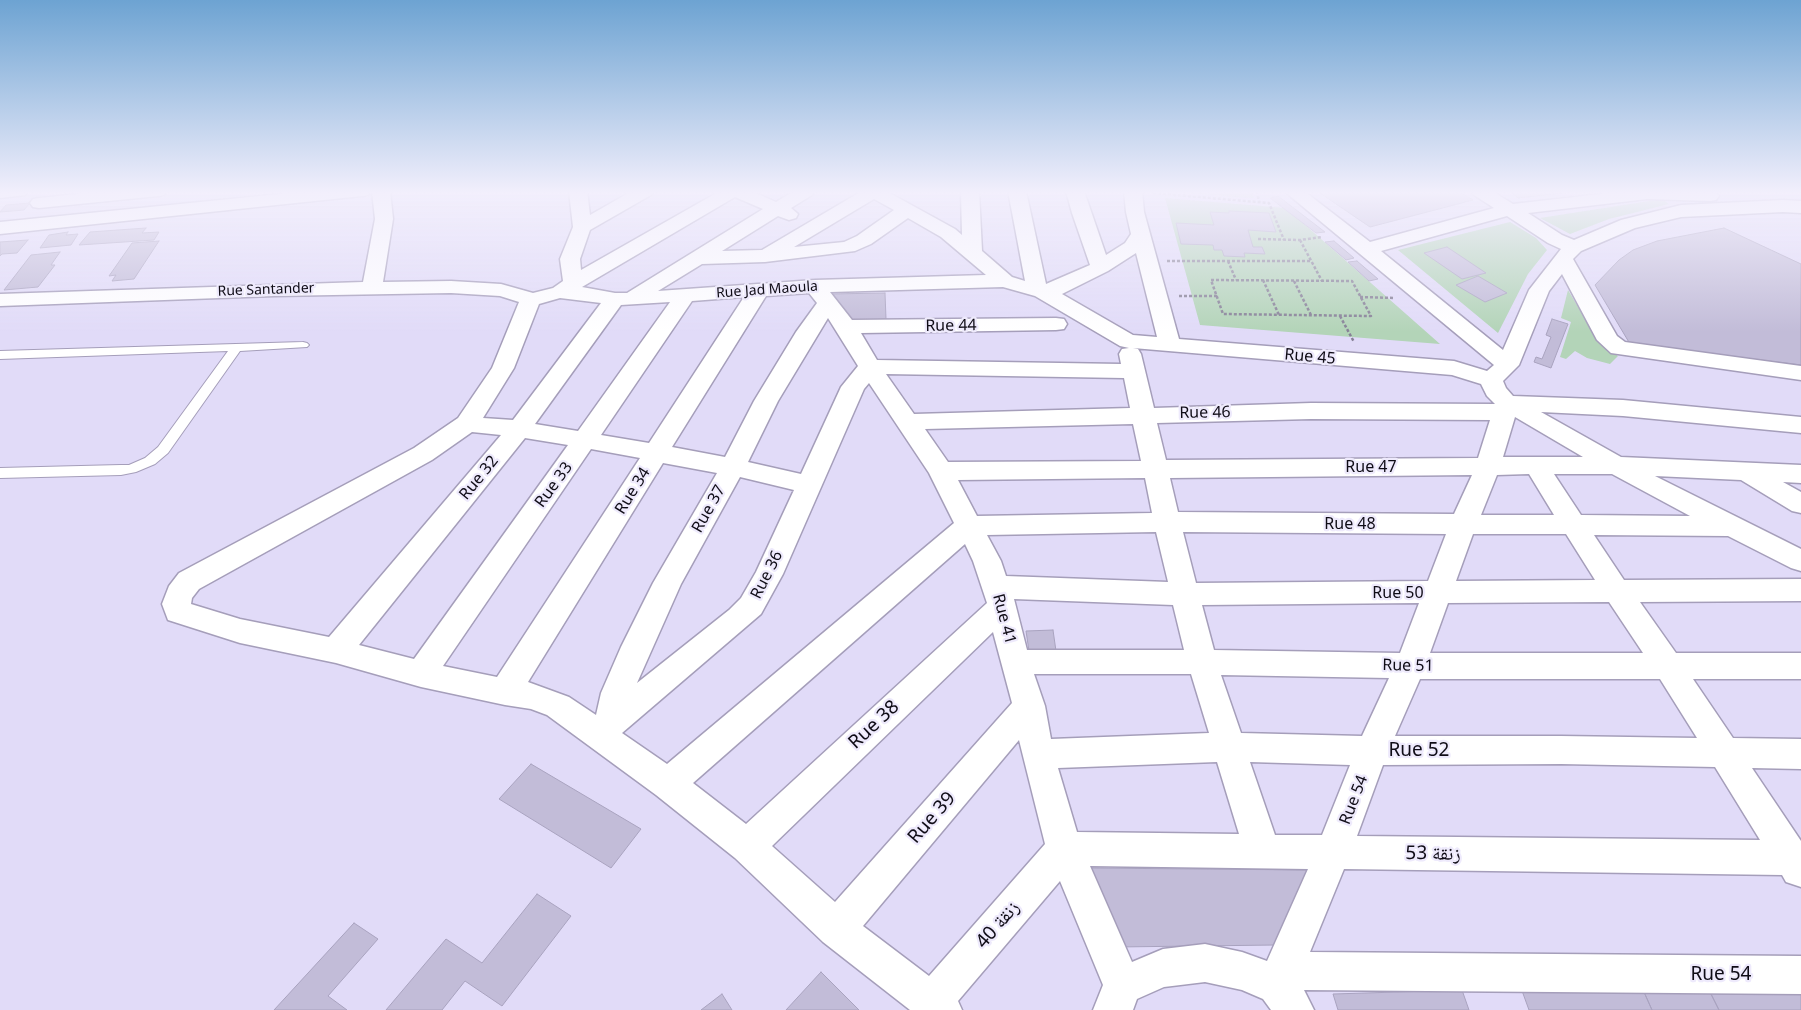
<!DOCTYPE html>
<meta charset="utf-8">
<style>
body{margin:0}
canvas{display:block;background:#e1dbf8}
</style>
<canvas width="1801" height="1010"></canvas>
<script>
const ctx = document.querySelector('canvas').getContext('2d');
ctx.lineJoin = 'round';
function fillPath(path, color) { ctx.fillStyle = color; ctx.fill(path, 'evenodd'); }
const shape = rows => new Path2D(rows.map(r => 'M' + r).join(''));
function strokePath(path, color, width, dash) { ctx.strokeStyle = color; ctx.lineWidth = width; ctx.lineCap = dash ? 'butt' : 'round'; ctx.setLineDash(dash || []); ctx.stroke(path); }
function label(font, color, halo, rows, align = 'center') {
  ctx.font = font + ' "Noto Sans","Noto Naskh Arabic",sans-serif'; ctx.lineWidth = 4.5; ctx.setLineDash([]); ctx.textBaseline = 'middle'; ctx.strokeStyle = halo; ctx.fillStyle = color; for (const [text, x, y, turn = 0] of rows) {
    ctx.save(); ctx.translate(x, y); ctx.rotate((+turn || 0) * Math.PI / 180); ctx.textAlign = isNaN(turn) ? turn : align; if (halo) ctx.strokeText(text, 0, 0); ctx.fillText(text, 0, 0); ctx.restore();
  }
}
const green = shape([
 [1167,191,1252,191,1254,198,1236,197],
 [1165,198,1286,208,1440,344,1200,325],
 [1662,199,1669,204,1609,219,1570,234,1540,218],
 [1510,222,1536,238,1547,250,1528,274,1498,333,1398,250],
 [1568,290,1599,342,1618,356,1610,364,1587,358,1575,351,1566,359,1560,357,1571,322,1561,318]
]);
const building = shape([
 [1317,191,1458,191,1473,200,1370,227,1317,191],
 [1509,191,1581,191,1518,198,1509,191],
 [1278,196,1325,232,1316,233,1270,198,1278,196],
 [30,203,24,210,0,212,6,205,30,203],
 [1229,211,1269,213,1276,232,1248,230,1253,247,1262,247,1265,254,1244,253,1245,257,1224,256,1222,250,1214,250,1213,245,1181,244,1176,223,1214,225,1210,212,1229,213,1229,211],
 [146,228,142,233,159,232,154,240,79,245,90,232,146,228],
 [1724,228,1801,264,1801,365,1630,344,1595,285,1619,260,1633,250,1657,241,1724,228],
 [68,232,66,235,78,234,71,245,40,248,49,235,68,232],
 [28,240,17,253,2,254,0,256,0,242,28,240],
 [159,241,134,279,112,281,116,275,109,276,132,243,159,241],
 [1334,241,1354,258,1346,260,1325,242,1334,241],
 [1447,247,1486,273,1462,279,1424,253,1447,247],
 [60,252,51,265,55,265,38,287,4,290,31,255,60,252],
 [1357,261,1378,279,1369,281,1348,262,1357,261],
 [1478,276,1507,293,1485,302,1456,285,1478,276],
 [885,293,886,319,849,320,830,294,885,293],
 [1552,319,1568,324,1551,368,1534,362,1536,357,1542,359,1551,337,1546,335,1552,319],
 [1053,630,1056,651,1029,651,1026,631,1053,630],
 [531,764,641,829,611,868,499,799,531,764],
 [1088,868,1311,870,1276,945,1116,947,1088,868],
 [537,894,571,916,502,1006,465,981,442,1010,386,1010,446,939,482,963,537,894],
 [354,923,378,939,328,996,347,1010,274,1010,354,923],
 [821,972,859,1010,786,1010,821,972],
 [1640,983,1652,1010,1529,1010,1521,988,1640,983],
 [1640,983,1707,986,1719,1010,1652,1010,1640,983],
 [1707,986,1801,987,1801,1010,1719,1010,1707,986],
 [1462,990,1469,1010,1338,1010,1333,994,1462,990],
 [722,994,732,1010,701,1010,722,994]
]);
const path = shape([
 [1257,191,1259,202],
 [1153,193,1269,203,1284,240],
 [1258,239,1300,240,1322,237],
 [1300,240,1322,281],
 [1167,261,1311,261],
 [1228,261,1236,280],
 [1211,280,1352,281,1371,316,1223,314,1211,280],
 [1263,280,1279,315],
 [1294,281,1311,315],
 [1179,296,1217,296],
 [1360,297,1395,298],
 [1340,316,1354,342]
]);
const lane = shape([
 [303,342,307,343,309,345,307,347,240,351,168,453,155,464,136,472,121,475,0,478,0,468,121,465,129,465,145,458,158,447,228,351,0,359,0,351,303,342]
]);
const street = shape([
 [0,191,28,191,25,195,0,198,0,191],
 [105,191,167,191,164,195,158,196,39,208,33,207,30,203,33,199,39,198,105,191],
 [310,191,371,191,368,195,362,196,0,234,0,222,310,191],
 [372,191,390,191,393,219,383,282,451,281,501,284,533,293,553,288,563,281,560,259,573,227,569,191,587,191,590,215,632,191,654,191,651,195,590,230,580,259,581,270,720,191,751,191,776,202,794,191,815,191,812,195,791,208,798,214,796,218,789,220,778,216,722,251,762,250,862,191,886,191,955,229,962,235,961,191,979,191,982,251,1012,277,1025,281,1008,191,1026,191,1046,284,1090,265,1072,213,1066,191,1084,191,1106,255,1125,243,1131,234,1126,212,1124,191,1142,191,1144,212,1179,339,1454,361,1487,371,1494,365,1284,191,1304,191,1370,242,1494,208,1474,195,1471,191,1492,191,1513,204,1627,191,1711,191,1716,192,1719,196,1716,200,1710,201,1647,199,1528,213,1562,235,1574,240,1621,220,1681,205,1783,200,1801,201,1801,213,1783,212,1681,217,1635,228,1581,251,1573,259,1617,336,1625,342,1801,366,1801,380,1611,353,1597,340,1562,274,1549,291,1519,365,1503,381,1506,388,1513,396,1623,400,1801,417,1801,433,1623,416,1541,412,1621,457,1801,465,1801,483,1783,482,1801,492,1801,513,1792,511,1741,480,1655,476,1801,549,1801,571,1791,568,1728,536,1594,535,1624,580,1801,579,1801,601,1640,602,1676,653,1801,653,1801,679,1693,679,1733,738,1801,739,1801,769,1752,768,1801,841,1801,887,1786,882,1782,875,1344,869,1310,952,1801,956,1801,994,1304,990,1314,1010,1271,1010,1263,999,1242,990,1205,982,1164,987,1137,999,1133,1010,1093,1010,1103,985,1060,881,958,1001,962,1010,910,1010,823,942,735,858,656,795,547,715,531,709,505,705,421,687,336,663,240,643,168,620,162,604,169,586,179,573,414,448,458,418,492,368,519,302,500,296,451,293,274,296,0,306,0,294,363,282,375,219,372,191],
 [735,197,763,209,627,293,615,293,582,287,735,197],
 [874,199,894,210,857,236,844,242,794,247,874,199],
 [1507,216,1548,243,1561,249,1529,290,1503,350,1381,251,1507,216],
 [908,218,941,237,986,275,815,280,658,291,702,264,765,262,855,251,871,244,908,218],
 [1136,253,1157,337,1133,335,1062,294,1108,271,1136,253],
 [1003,287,1035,296,1120,346,1129,348,1122,349,1119,354,1121,364,877,360,861,333,1056,330,1064,329,1067,324,1064,319,1056,318,852,320,830,292,1003,287],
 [809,293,817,303,796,332,754,401,725,457,672,447,766,296,809,293],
 [744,297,649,443,601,435,692,301,744,297],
 [560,298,601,303,513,420,483,418,514,368,539,304,560,298],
 [670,302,578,431,535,424,621,305,670,302],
 [828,318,858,366,841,387,801,474,748,462,778,401,828,318],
 [1133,348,1452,375,1481,384,1487,396,1495,404,1311,403,1154,408,1141,354,1138,349,1133,348],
 [886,374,1124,378,1130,408,914,414,886,374],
 [869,383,929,473,954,523,667,764,622,733,761,614,783,574,864,389,869,383],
 [1515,417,1583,457,1503,457,1515,417],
 [1311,419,1490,420,1478,458,1166,460,1157,423,1311,419],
 [1133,424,1141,461,948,462,925,429,1133,424],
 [472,432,501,435,329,637,240,619,191,604,192,598,199,589,432,460,472,432],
 [525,438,568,445,414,659,359,645,525,438],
 [591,449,640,458,497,677,443,666,591,449],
 [663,463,717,473,653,583,621,647,601,693,596,715,569,697,528,682,663,463],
 [1529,474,1554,515,1481,515,1497,475,1529,474],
 [1554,474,1612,474,1690,516,1581,515,1554,474],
 [1472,475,1454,514,1178,512,1170,478,1472,475],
 [740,477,794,490,756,572,741,598,729,610,637,683,681,584,740,477],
 [1145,478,1152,513,977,516,958,480,1145,478],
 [1156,532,1168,582,1006,576,1001,561,987,535,1156,532],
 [1183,532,1446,534,1428,581,1196,583,1183,532],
 [1473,534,1566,534,1595,580,1456,581,1473,534],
 [965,544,973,561,987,603,746,824,693,783,965,544],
 [1014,599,1173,605,1184,650,1027,650,1014,599],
 [1609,602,1643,653,1430,653,1448,603,1609,602],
 [1419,603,1400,653,1214,650,1202,605,1419,603],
 [993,632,1012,703,835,902,772,846,993,632],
 [1034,674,1191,674,1209,733,1051,739,1045,706,1034,674],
 [1221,675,1389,678,1362,736,1241,733,1221,675],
 [1420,679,1660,679,1697,738,1561,736,1395,736,1420,679],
 [1019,740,1045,844,929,976,863,926,1019,740],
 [1217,762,1239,834,1077,832,1058,768,1217,762],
 [1250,762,1350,765,1322,835,1275,835,1250,762],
 [1561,764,1715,767,1760,840,1357,836,1383,765,1561,764],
 [1090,866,1308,869,1267,961,1242,952,1205,944,1163,949,1132,962,1090,866]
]);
const farStreetnames = [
 ["Rue Santander",266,290,-2],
 ["Rue Jad Maoula",767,290,-4]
];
const streetNames = [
 ["Rue 44",951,326,-1],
 ["Rue 45",1310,357,5],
 ["Rue 46",1205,413,-1],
 ["Rue 47",1371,467],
 ["Rue 32",479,478,-51],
 ["Rue 33",554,485,-54],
 ["Rue 34",633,491,-58],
 ["Rue 37",709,509,-61],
 ["Rue 48",1350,524],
 ["Rue 36",767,575,-63],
 ["Rue 50",1398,593],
 ["Rue 41",1004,619,75],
 ["Rue 51",1408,666,1],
 ["Rue 54",1354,800,-69]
];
const nearStreetnames = [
 ["Rue 38",874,725,-43],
 ["Rue 52",1419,751],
 ["Rue 39",932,818,-49],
 ["زنقة 53",1433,854,1],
 ["زنقة 40",998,925,-49],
 ["Rue 54",1721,975]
];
fillPath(green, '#b3d4b8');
fillPath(building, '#c2bcd8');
strokePath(building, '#a9a3bf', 1);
strokePath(lane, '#a59eba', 2);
strokePath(street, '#a59eba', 3);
strokePath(path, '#868196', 2.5, [3, 2]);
fillPath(lane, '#fff');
fillPath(street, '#fff');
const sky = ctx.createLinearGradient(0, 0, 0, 332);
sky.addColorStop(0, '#6da3d2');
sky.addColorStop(0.58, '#f2effc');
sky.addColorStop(1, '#f2effc00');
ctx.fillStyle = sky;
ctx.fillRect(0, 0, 1801, 332);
label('14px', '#0f0c16', '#eeeafc', farStreetnames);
label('16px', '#0f0c16', '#eeeafc', streetNames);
label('19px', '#0f0c16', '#eeeafc', nearStreetnames);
</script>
